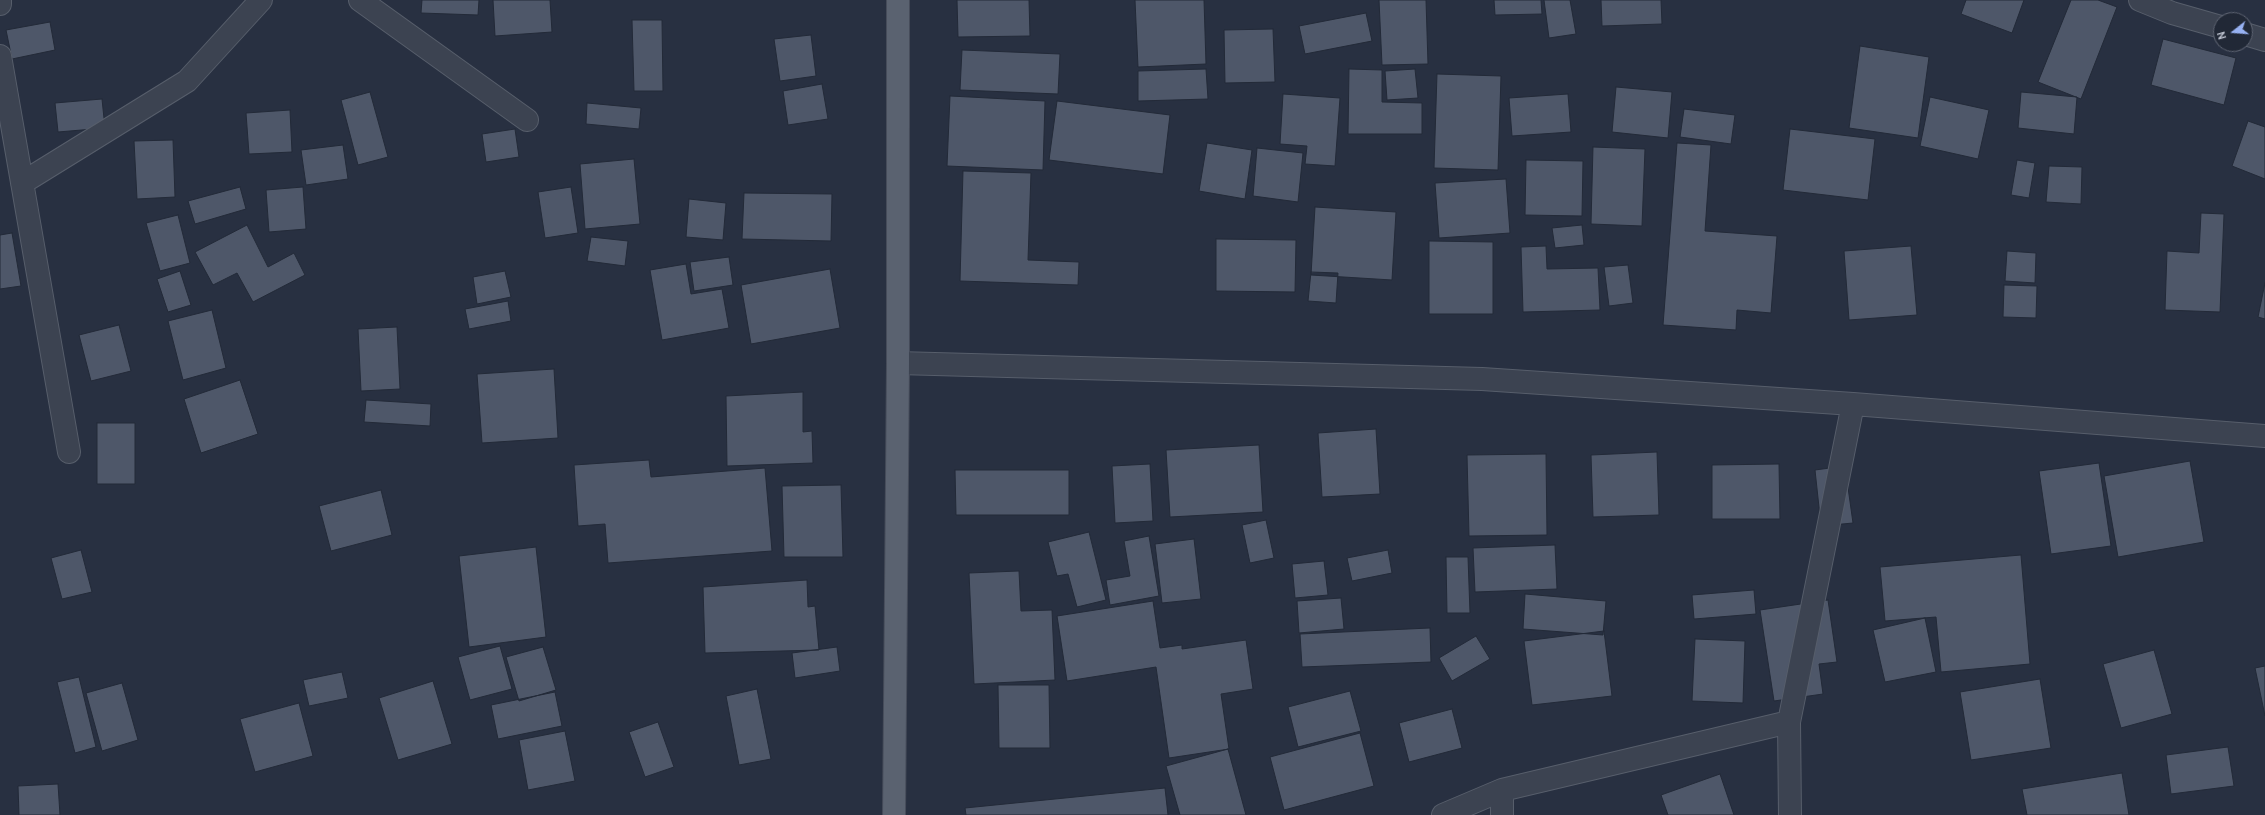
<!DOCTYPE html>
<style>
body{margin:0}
#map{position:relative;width:2265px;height:815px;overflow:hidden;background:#283041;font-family:Overpass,sans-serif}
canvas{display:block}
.north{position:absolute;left:2213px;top:12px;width:40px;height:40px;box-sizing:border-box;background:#212836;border:1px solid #5e6472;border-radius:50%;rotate:253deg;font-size:11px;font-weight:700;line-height:16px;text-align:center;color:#b9becb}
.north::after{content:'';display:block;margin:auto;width:14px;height:18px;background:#97b1f2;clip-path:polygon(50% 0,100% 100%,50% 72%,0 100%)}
</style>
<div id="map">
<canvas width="2265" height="815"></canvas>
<div class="north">N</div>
</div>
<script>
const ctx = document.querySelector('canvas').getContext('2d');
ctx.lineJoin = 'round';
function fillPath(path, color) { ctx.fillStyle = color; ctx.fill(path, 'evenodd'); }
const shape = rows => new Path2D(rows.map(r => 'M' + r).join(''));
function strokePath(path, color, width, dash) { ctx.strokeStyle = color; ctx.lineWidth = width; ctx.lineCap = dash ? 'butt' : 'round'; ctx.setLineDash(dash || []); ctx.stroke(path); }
const building = shape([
 [422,0,479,0,478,15,421,13,422,0],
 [493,0,550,0,552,32,495,36,493,0],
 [957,0,1029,0,1030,36,958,37,957,0],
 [1135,0,1204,0,1206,64,1138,67,1135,0],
 [1379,0,1426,0,1428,64,1382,65,1379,0],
 [1494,0,1541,0,1542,14,1495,15,1494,0],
 [1544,0,1570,0,1576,34,1549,38,1544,0],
 [1601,0,1661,0,1662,24,1602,26,1601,0],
 [1966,0,2024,0,2012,33,1961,14,1966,0],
 [2071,0,2098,0,2117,7,2081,99,2038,82,2071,0],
 [1366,13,1372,41,1305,54,1299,26,1366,13],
 [632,20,662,20,663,91,634,91,632,20],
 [50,22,55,50,12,59,6,30,50,22],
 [1273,29,1275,82,1225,83,1224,30,1273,29],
 [811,35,816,76,780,81,774,39,811,35],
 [2163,39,2236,58,2224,105,2151,85,2163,39],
 [1860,46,1929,57,1918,138,1849,128,1860,46],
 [962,50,1060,54,1058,94,960,90,962,50],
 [1206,69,1208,99,1138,101,1138,71,1206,69],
 [1349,69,1382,70,1382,102,1422,103,1422,134,1348,134,1349,69],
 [1415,69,1418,98,1387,100,1385,71,1415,69],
 [1437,74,1501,76,1498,170,1434,168,1437,74],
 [822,84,828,119,788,125,783,91,822,84],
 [1616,87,1672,92,1668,138,1612,132,1616,87],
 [370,92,388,157,358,165,341,100,370,92],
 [2021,92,2077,97,2074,134,2018,128,2021,92],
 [1283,94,1340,98,1335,166,1305,164,1307,146,1280,144,1283,94],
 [1568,94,1571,132,1512,136,1509,98,1568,94],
 [950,96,1045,101,1043,170,947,166,950,96],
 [1930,97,1989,110,1978,159,1920,146,1930,97],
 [102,99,105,128,58,132,55,103,102,99],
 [1057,101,1170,115,1163,174,1049,160,1057,101],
 [587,103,641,108,639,129,586,124,587,103],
 [1684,109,1735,115,1731,144,1680,137,1684,109],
 [290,110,292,152,249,154,246,113,290,110],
 [2248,121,2265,127,2265,179,2232,166,2248,121],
 [515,129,519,157,486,162,482,134,515,129],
 [1790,129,1875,139,1868,200,1783,190,1790,129],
 [173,140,175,197,137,199,134,141,173,140],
 [1207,143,1252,150,1245,199,1199,191,1207,143],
 [1677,143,1711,145,1705,231,1777,236,1771,313,1737,310,1736,330,1663,325,1677,143],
 [343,145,348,179,306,185,301,150,343,145],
 [1593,147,1645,149,1642,226,1591,224,1593,147],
 [1257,148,1303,153,1298,202,1253,196,1257,148],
 [634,159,640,224,585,229,580,164,634,159],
 [1526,160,1583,161,1582,216,1525,215,1526,160],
 [2017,160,2035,163,2029,198,2011,195,2017,160],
 [2049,166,2082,167,2081,204,2046,202,2049,166],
 [963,171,1031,173,1028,260,1079,262,1078,285,960,281,963,171],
 [1506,179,1510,233,1439,238,1435,183,1506,179],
 [240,187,246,209,195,224,188,201,240,187],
 [303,187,306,229,269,232,266,190,303,187],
 [571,187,578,233,545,238,538,192,571,187],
 [744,193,832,194,831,241,742,239,744,193],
 [689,199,726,203,723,240,686,237,689,199],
 [1315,207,1396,212,1392,280,1311,275,1315,207],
 [2201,213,2224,214,2220,312,2165,310,2167,251,2199,253,2201,213],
 [178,215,190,263,160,271,146,223,178,215],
 [247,225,268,267,294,253,305,275,253,302,237,273,213,285,195,252,247,225],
 [1582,225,1584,245,1555,248,1552,228,1582,225],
 [12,233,21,286,0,289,0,235,12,233],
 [591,237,628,241,625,266,587,261,591,237],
 [1216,239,1296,240,1295,292,1216,291,1216,239],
 [1429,241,1493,242,1493,314,1429,314,1429,241],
 [1546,246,1547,269,1598,268,1600,310,1523,312,1521,247,1546,246],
 [1911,246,1917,315,1849,320,1844,251,1911,246],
 [2007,251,2036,253,2035,283,2005,281,2007,251],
 [729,257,733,285,694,291,690,262,729,257],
 [686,264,691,294,722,289,729,328,662,340,650,270,686,264],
 [1628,265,1633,303,1609,306,1604,267,1628,265],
 [830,269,840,328,751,344,741,285,830,269],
 [180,271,191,305,168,312,157,279,180,271],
 [505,271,511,297,477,304,473,277,505,271],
 [1311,272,1338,273,1336,303,1308,301,1311,272],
 [2265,283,2265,319,2258,317,2265,283],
 [2004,285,2037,286,2036,318,2003,317,2004,285],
 [508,301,511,321,469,329,465,309,508,301],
 [212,310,226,368,183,380,168,321,212,310],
 [119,325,131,371,91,381,79,335,119,325],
 [397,327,400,389,361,391,358,329,397,327],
 [554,369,558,438,482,443,477,374,554,369],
 [240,380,258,434,201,453,184,399,240,380],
 [803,392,803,432,812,431,813,463,727,466,726,396,803,392],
 [366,400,431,404,430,426,364,422,366,400],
 [97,423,135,423,135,484,97,484,97,423],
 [1376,429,1380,494,1322,497,1318,433,1376,429],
 [1259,445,1263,512,1170,517,1166,450,1259,445],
 [1657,452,1659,515,1593,517,1591,455,1657,452],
 [1546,454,1547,535,1469,536,1467,455,1546,454],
 [649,460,651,477,765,468,772,551,608,563,605,524,578,526,574,465,649,460],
 [2190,461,2204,542,2118,557,2104,476,2190,461],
 [2099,463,2111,546,2051,554,2039,471,2099,463],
 [1150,464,1153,521,1115,523,1112,466,1150,464],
 [1779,464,1780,519,1712,519,1712,465,1779,464],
 [1845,466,1853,523,1821,526,1815,470,1845,466],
 [955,470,1069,470,1069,515,956,515,955,470],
 [841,485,843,557,784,557,782,486,841,485],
 [381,490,392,535,331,551,319,506,381,490],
 [1266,520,1274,558,1250,563,1242,525,1266,520],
 [1089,532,1106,600,1077,607,1068,574,1057,576,1048,542,1089,532],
 [1149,536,1159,596,1110,605,1106,580,1130,576,1124,541,1149,536],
 [1194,539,1201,599,1162,603,1155,544,1194,539],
 [1555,545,1557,589,1475,592,1473,548,1555,545],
 [536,547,546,637,469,647,459,556,536,547],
 [81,550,92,592,62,599,51,558,81,550],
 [1388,550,1392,573,1352,581,1347,558,1388,550],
 [2021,555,2030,664,1941,672,1936,617,1885,621,1880,567,2021,555],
 [1446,557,1468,557,1470,613,1447,613,1446,557],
 [1324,561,1328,595,1295,598,1292,564,1324,561],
 [1019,571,1021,611,1052,610,1055,680,974,684,969,573,1019,571],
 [807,580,808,607,815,606,819,650,705,653,703,587,807,580],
 [1754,590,1756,614,1694,619,1692,595,1754,590],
 [1525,594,1606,601,1603,635,1523,629,1525,594],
 [1341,598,1344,629,1299,633,1297,601,1341,598],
 [1828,600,1837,662,1819,664,1823,694,1774,701,1760,610,1828,600],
 [1153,601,1160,648,1182,645,1182,649,1246,640,1253,689,1221,694,1229,749,1169,758,1156,667,1067,681,1057,616,1153,601],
 [1925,618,1936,672,1885,682,1873,630,1925,618],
 [1430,628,1431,662,1302,667,1300,634,1430,628],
 [1604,631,1612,696,1532,705,1524,641,1604,631],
 [1476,636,1490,659,1452,681,1439,658,1476,636],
 [1695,639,1745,641,1743,703,1692,701,1695,639],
 [500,646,512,689,470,700,458,657,500,646],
 [543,647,556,690,519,701,506,657,543,647],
 [837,647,840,671,795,678,792,653,837,647],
 [2154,650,2172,714,2121,728,2103,664,2154,650],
 [2265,666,2265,716,2255,668,2265,666],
 [342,672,348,698,309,706,303,680,342,672],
 [79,677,96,747,75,753,57,682,79,677],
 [2040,679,2051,748,1971,760,1960,692,2040,679],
 [433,681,452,744,398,760,379,698,433,681],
 [122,683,138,740,102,751,86,693,122,683],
 [998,685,1049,685,1050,748,999,748,998,685],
 [757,689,771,759,739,765,726,696,757,689],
 [1350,691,1361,731,1298,747,1288,707,1350,691],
 [555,692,562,726,498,739,491,705,555,692],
 [299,703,313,756,255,772,240,719,299,703],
 [1452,709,1462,748,1409,762,1399,723,1452,709],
 [658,722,674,767,645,777,629,732,658,722],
 [565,731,575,781,528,790,519,740,565,731],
 [1360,733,1374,786,1284,810,1270,757,1360,733],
 [2228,747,2234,786,2171,794,2166,755,2228,747],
 [1228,749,1246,815,1180,815,1166,766,1228,749],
 [2122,773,2129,815,2027,815,2022,789,2122,773],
 [1720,774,1734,815,1668,815,1661,795,1720,774],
 [58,784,60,815,19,815,18,786,58,784],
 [1165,788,1168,815,966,815,965,808,1165,788]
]);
const minor = shape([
 [360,0,527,120],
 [2140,0,2172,13,2221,27],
 [0,4,0,0],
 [2245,34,2265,40],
 [0,56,69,452],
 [22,183,187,81,261,0],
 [898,363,1482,379,1853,404,2265,436],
 [1443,815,1502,790],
 [1502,815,1502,790,1789,722],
 [1790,815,1789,722,1853,404]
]);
const major = shape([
 [894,815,898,363,898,0]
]);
fillPath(building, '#4e5769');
strokePath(building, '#232a38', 1);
strokePath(minor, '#575e6b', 24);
strokePath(major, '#464c5a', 24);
strokePath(minor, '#3c4351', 22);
strokePath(major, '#5a6270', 22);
</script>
